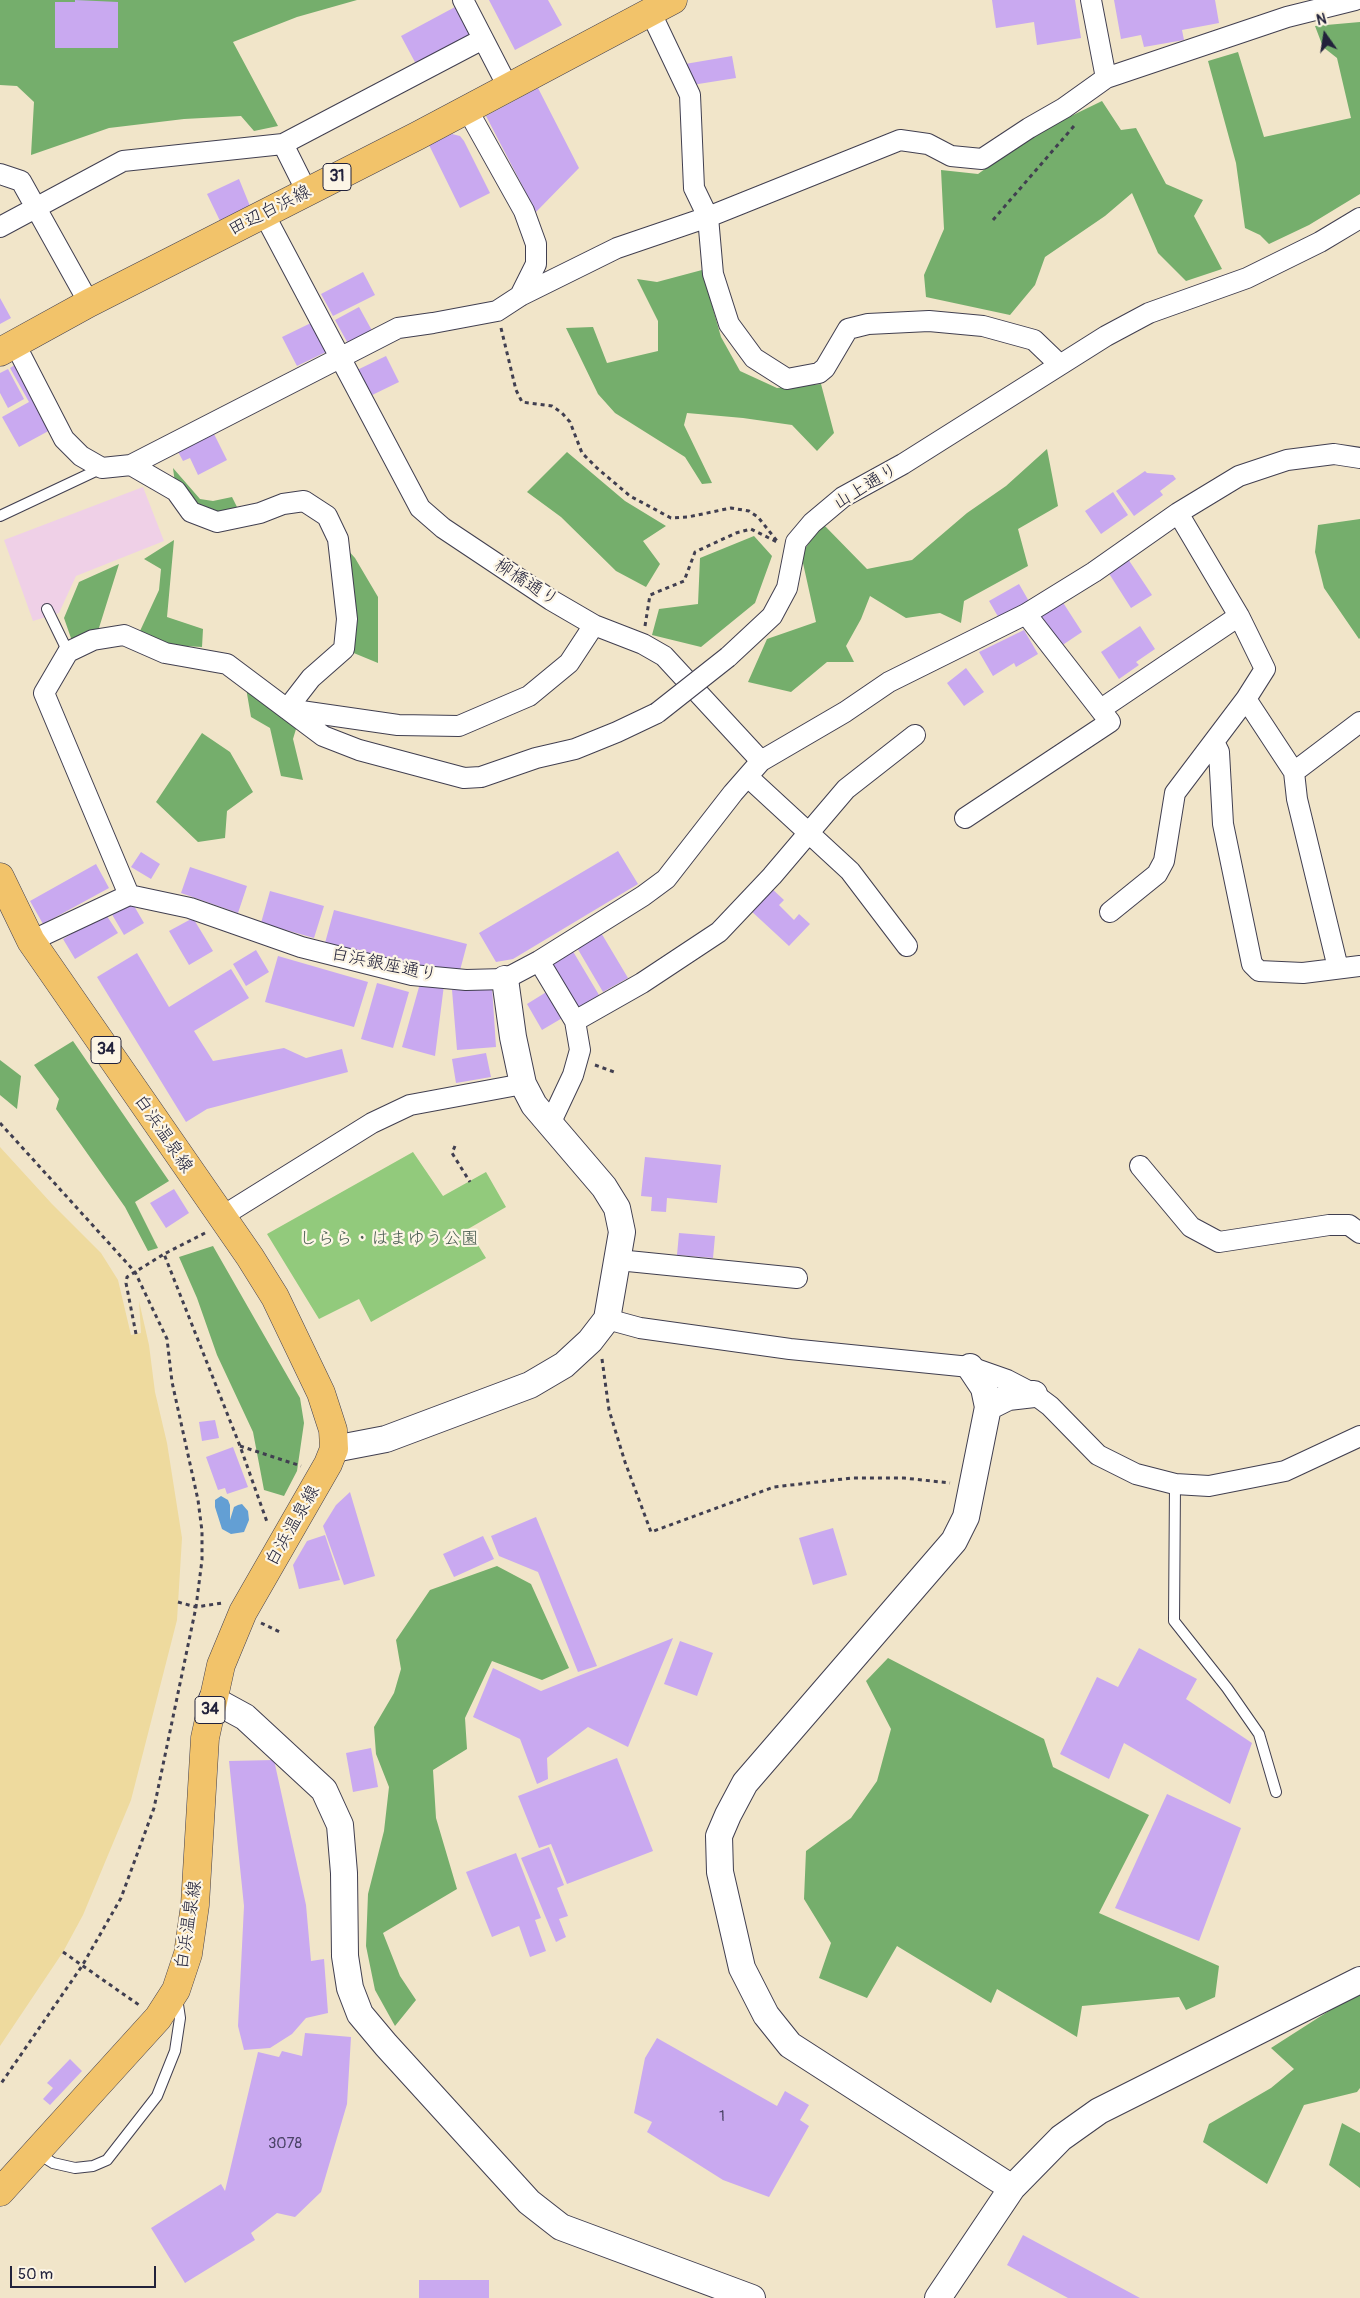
<!DOCTYPE html>
<meta charset="utf-8">
<style>
body{margin:0}
#map{position:relative;width:1360px;height:2298px;overflow:hidden;background:#f1e5c9;font-family:Pangolin,sans-serif}
canvas{display:block}
.north{position:absolute;left:1300px;top:10px;width:50px;height:50px;-webkit-text-stroke:4px #fcf5e5;paint-order:stroke;rotate:347deg;font-size:14px;font-weight:700;line-height:20px;text-align:center;color:#22223b}
.north::after{content:'';display:block;margin:auto;width:18px;height:22px;background:#22223b;clip-path:polygon(50% 0,100% 100%,50% 72%,0 100%)}
.scale{position:absolute;left:10px;top:2266px;width:146px;height:22px;box-sizing:border-box;border:2px solid #22223b;border-top:0;padding-left:6px;font-size:15px;line-height:18px;white-space:nowrap;color:#22223b;-webkit-text-stroke:4px #fcf5e5;paint-order:stroke}
</style>
<div id="map">
<canvas width="1360" height="2298"></canvas>
<div class="north">N</div>
<div class="scale">50 m</div>
</div>
<script>
const ctx = document.querySelector('canvas').getContext('2d');
ctx.lineJoin = 'round';
function fillPath(path, color) { ctx.fillStyle = color; ctx.fill(path, 'evenodd'); }
const shape = rows => new Path2D(rows.map(r => 'M' + r).join(''));
function strokePath(path, color, width, dash) { ctx.strokeStyle = color; ctx.lineWidth = width; ctx.lineCap = dash ? 'butt' : 'round'; ctx.setLineDash(dash || []); ctx.stroke(path); }
function label(font, color, halo, rows, align = 'center') {
  ctx.font = font + ' Pangolin,"Klee One",sans-serif'; ctx.lineWidth = 4.5; ctx.setLineDash([]); ctx.textBaseline = 'middle'; ctx.strokeStyle = halo; ctx.fillStyle = color; for (const [text, x, y, turn = 0] of rows) {
    ctx.save(); ctx.translate(x, y); ctx.rotate((+turn || 0) * Math.PI / 180); ctx.textAlign = isNaN(turn) ? turn : align; if (halo) ctx.strokeText(text, 0, 0); ctx.fillText(text, 0, 0); ctx.restore();
  }
}
const built = shape([
 [143,487,164,541,76,576,59,613,33,621,4,540]
]);
const green = shape([
 [413,1152,443,1196,486,1172,506,1207,468,1229,486,1258,371,1322,359,1299,319,1319,267,1234]
]);
const forest = shape([
 [0,0,357,0,297,17,233,42,278,126,254,131,241,116,184,119,109,128,31,155,34,102,17,86,0,85],
 [1360,22,1360,194,1309,225,1269,244,1260,235,1245,228,1236,163,1208,61,1238,52,1264,137,1351,118,1337,58,1323,47,1315,26],
 [1102,101,1121,130,1136,128,1166,184,1203,200,1194,216,1222,269,1186,281,1158,253,1132,193,1105,216,1045,257,1035,285,1010,315,926,297,924,275,944,229,941,170,978,174,1032,135],
 [702,270,721,337,740,371,777,388,821,384,834,433,817,451,792,425,743,418,687,413,684,425,712,483,702,484,685,457,615,413,598,394,566,328,593,327,607,363,658,351,658,321,637,279,657,282],
 [1047,449,1058,506,1018,529,1028,566,964,601,961,623,940,613,906,618,870,596,861,619,846,646,854,662,827,662,791,692,748,682,767,639,816,622,801,554,823,524,867,569,912,560,967,513,1006,486],
 [567,452,625,501,666,526,643,541,660,564,646,587,616,571,561,517,527,492],
 [173,468,200,499,213,501,232,497,240,513,217,522,176,491],
 [1360,519,1360,638,1359,639,1324,588,1315,552,1318,525],
 [754,536,772,556,755,603,701,647,652,635,659,609,698,604,700,558],
 [338,539,355,558,378,597,378,663,344,649],
 [174,540,167,617,203,629,202,647,167,645,140,631,159,590,161,569,144,559],
 [119,564,98,631,72,641,64,618,79,582],
 [245,682,296,729,293,739,303,780,281,776,270,728,251,717],
 [202,733,230,752,253,792,227,811,225,838,198,842,156,802],
 [73,1041,169,1181,135,1202,158,1248,148,1251,125,1207,56,1109,59,1099,34,1065],
 [0,1060,21,1076,17,1109,0,1095],
 [213,1246,300,1398,304,1423,297,1471,284,1496,264,1490,253,1432,217,1355,197,1298,179,1257],
 [497,1566,531,1584,569,1668,542,1680,492,1661,465,1718,467,1749,433,1770,436,1818,457,1889,383,1933,400,1976,416,2000,395,2026,375,1990,366,1946,368,1894,384,1831,389,1787,376,1754,374,1727,394,1693,401,1669,396,1640,430,1590],
 [888,1658,1044,1739,1053,1767,1149,1815,1099,1913,1219,1966,1215,1997,1186,2010,1179,1997,1082,2006,1077,2037,997,1989,991,2003,897,1946,867,1998,819,1978,831,1943,804,1899,806,1851,851,1818,877,1781,891,1729,866,1681],
 [1360,1991,1360,2088,1357,2092,1304,2105,1267,2184,1203,2142,1209,2124,1271,2088,1294,2069,1271,2048],
 [1342,2123,1360,2133,1360,2188,1329,2165]
]);
const sand = shape([
 [0,1147,52,1204,101,1253,118,1280,131,1335,141,1333,139,1301,149,1345,155,1392,167,1443,182,1538,177,1620,131,1800,83,1915,63,1952,0,2046]
]);
const water = shape([
 [221,1496,228,1500,230,1505,230,1520,234,1507,238,1505,242,1504,248,1511,249,1520,244,1532,231,1534,222,1529,215,1507,215,1500]
]);
const building = shape([
 [75,0,118,2,118,48,55,48,55,2,75,2],
 [489,0,548,0,562,25,515,50],
 [992,0,1075,0,1081,38,1037,45,1034,22,996,28],
 [1114,0,1215,0,1219,23,1182,30,1184,40,1144,47,1141,35,1121,39],
 [455,7,470,36,416,64,401,36],
 [732,56,736,78,692,85,685,64],
 [538,88,579,168,536,212,486,116],
 [452,134,460,136,464,141,490,193,460,208,429,145],
 [239,179,252,211,222,225,207,194],
 [363,272,375,295,333,316,321,294],
 [0,298,11,318,0,324],
 [359,307,375,336,351,349,335,320],
 [313,322,328,351,297,366,282,337],
 [386,356,399,382,366,398,353,372],
 [18,363,54,428,19,447,2,417,29,402,10,368],
 [8,369,24,399,8,408,0,393,0,373],
 [212,430,227,460,198,475,190,458,183,461,176,448],
 [1145,471,1147,473,1173,475,1176,479,1160,491,1163,495,1134,516,1116,491],
 [1113,492,1128,515,1101,534,1085,511],
 [1128,559,1152,595,1131,608,1108,572],
 [1019,584,1030,603,1000,620,989,601],
 [1062,601,1082,632,1061,646,1041,615],
 [1140,626,1155,649,1136,662,1139,665,1119,679,1101,652],
 [1024,630,1038,654,1016,667,1014,663,993,676,979,652],
 [966,668,984,692,964,706,947,683],
 [618,851,638,884,513,959,496,962,479,933],
 [141,852,160,864,151,879,131,867],
 [96,864,109,888,43,924,30,901],
 [190,867,247,886,238,913,181,893],
 [770,887,784,900,779,905,794,920,799,914,810,924,789,946,749,909],
 [270,891,324,906,314,938,261,923],
 [130,899,144,923,124,935,110,911],
 [334,910,467,944,459,974,445,974,325,943],
 [105,913,118,933,75,959,63,939],
 [193,918,213,951,189,965,169,931],
 [600,931,628,978,603,992,576,946],
 [571,948,599,995,575,1010,547,963],
 [256,950,269,972,246,986,233,964],
 [137,953,169,1007,231,969,249,998,194,1031,213,1061,284,1048,306,1058,342,1049,348,1072,207,1109,186,1122,97,977],
 [278,956,368,982,354,1027,265,1002],
 [421,980,444,985,435,1056,402,1047],
 [377,983,409,992,393,1048,361,1039],
 [492,987,496,1047,457,1050,452,990],
 [548,991,564,1017,542,1030,527,1004],
 [486,1053,491,1077,456,1083,452,1059],
 [645,1157,721,1165,717,1203,667,1198,666,1212,651,1211,652,1197,641,1196],
 [174,1189,189,1213,166,1228,150,1203],
 [679,1233,715,1236,713,1258,677,1255],
 [215,1420,219,1438,202,1441,199,1422],
 [233,1447,248,1487,227,1494,225,1488,218,1490,206,1457],
 [350,1492,375,1576,344,1585,323,1526,336,1505],
 [536,1517,597,1666,578,1672,538,1572,499,1556,491,1536],
 [833,1528,847,1575,813,1585,799,1538],
 [325,1535,340,1580,299,1589,293,1565,307,1541],
 [483,1536,494,1559,454,1577,443,1554],
 [673,1638,628,1747,588,1727,547,1758,548,1779,537,1784,520,1739,473,1717,493,1668,541,1691],
 [680,1641,713,1653,697,1696,664,1684],
 [1139,1648,1197,1679,1186,1699,1252,1743,1230,1804,1124,1743,1109,1779,1060,1754,1097,1677,1118,1687],
 [371,1748,378,1787,353,1792,346,1753],
 [617,1758,653,1851,567,1884,551,1844,539,1848,518,1796],
 [274,1760,306,1905,311,1961,324,1959,328,2013,306,2018,292,2034,270,2048,244,2050,238,2026,244,1906,229,1761],
 [1167,1794,1241,1828,1199,1941,1115,1908],
 [549,1847,564,1885,557,1888,568,1916,559,1919,566,1937,556,1942,521,1858],
 [516,1853,541,1918,535,1920,546,1951,530,1957,519,1926,492,1937,466,1872],
 [305,2033,351,2037,347,2104,321,2192,295,2217,277,2213,251,2233,255,2240,185,2283,151,2228,221,2184,225,2191,258,2052,279,2057,282,2051,302,2056],
 [657,2038,777,2106,785,2091,809,2105,800,2120,809,2126,769,2197,723,2180,647,2132,652,2122,634,2113,645,2058],
 [70,2059,82,2071,50,2105,43,2099,53,2088,47,2083],
 [1023,2235,1140,2298,1068,2298,1007,2265],
 [419,2280,489,2280,489,2298,419,2298]
]);
const path = shape([
 [993,220,1074,126],
 [501,328,516,390,522,402,552,406,562,413,570,422,582,453,597,468,630,496,671,518,688,517,731,508,749,511,758,517,777,541],
 [645,626,650,595,684,581,695,552,736,533,751,529,777,542],
 [595,1065,614,1072],
 [0,1123,135,1272,167,1339,172,1382,198,1500,202,1531,202,1560,196,1607,154,1808,121,1898,82,1966,0,2085],
 [455,1146,452,1153,470,1182],
 [205,1233,164,1254,240,1446,267,1522],
 [136,1334,126,1283,127,1277,164,1254],
 [602,1359,609,1410,625,1462,651,1532,774,1487,852,1478,904,1478,950,1483],
 [240,1446,301,1466],
 [178,1602,196,1607,222,1603],
 [261,1623,282,1633],
 [63,1952,139,2005]
]);
const service = shape([
 [0,516,102,468],
 [47,609,68,652],
 [1175,1484,1174,1621,1227,1688,1259,1734,1276,1792],
 [37,2153,53,2163,75,2168,93,2166,107,2160,157,2096,175,2051,180,2018,177,1998]
]);
const minor = shape([
 [463,0,508,87],
 [1091,0,1106,78],
 [650,11,690,95,694,188,708,217,713,274,729,324,754,358,787,379,819,373,825,368,848,329,868,324,929,321,983,326,1034,340,1059,364],
 [467,109,524,211,536,244,536,264,520,296],
 [283,144,483,39],
 [0,174,21,181,89,303],
 [264,214,420,508,443,528,551,600,594,625,643,644,664,656,761,761],
 [0,227,123,161,283,144,307,192],
 [15,344,64,439,81,456,102,468,131,465,398,328,433,323,497,311,520,296,617,248,708,217,900,140,928,144,951,156,982,159,1029,128,1064,108,1106,78,1287,17,1355,0],
 [131,465,176,491,191,512,217,522,260,513,283,504,304,501,327,516,338,539,347,619,344,649,311,678,287,709],
 [728,657,772,616,787,588,796,542,812,523,843,497,903,464,1106,336,1149,313,1247,278,1320,242,1360,218],
 [1246,699,1294,772,1297,799,1338,968],
 [287,709,398,725,459,726,529,696,569,663,594,625],
 [1101,709,1239,616],
 [1214,742,1219,752,1223,824,1252,964,1259,971,1303,973,1360,966],
 [1294,772,1360,722],
 [748,777,850,871,907,946],
 [965,818,1110,722,1026,614],
 [129,895,44,693,68,652,93,640,124,635,165,653,227,664,323,736,359,750,464,778,481,777,536,758,575,749,617,732,657,713],
 [1110,912,1157,874,1164,861,1175,793,1246,699,1265,669,1239,616,1178,513],
 [31,941,129,895,190,908,301,947,412,975,466,980,505,979,539,961,643,896,666,879,733,793,761,761,845,712,889,682,1026,614,1094,572,1178,513,1239,476,1287,460,1334,454,1360,458],
 [539,961,575,1021,580,1050,573,1075,549,1126],
 [575,1021,642,983,719,932,772,876,846,789,915,735],
 [1140,1166,1191,1227,1219,1242,1329,1225,1349,1225,1360,1233],
 [221,1217,372,1123,410,1105,523,1084],
 [618,1260,797,1278],
 [607,1319,640,1328,790,1349,970,1367,1007,1380,1034,1394,1050,1406,1098,1455,1136,1474,1175,1484,1209,1486,1285,1471,1360,1436]
]);
const tertiary = shape([
 [970,1367,984,1388,988,1407,966,1517,954,1541,745,1783,728,1815,719,1836,720,1872,742,1968,766,2015,790,2045,1012,2188],
 [988,1407,1008,1397,1034,1394],
 [334,1449,386,1439,530,1385,564,1365,590,1341,607,1319,622,1232,617,1208,604,1187,534,1105,523,1084,513,1037,505,979],
 [212,1699,245,1717,324,1790,340,1825,344,1873,345,1956,350,1988,360,2014,386,2045,529,2202,561,2227,752,2298],
 [938,2298,1012,2188,1061,2138,1099,2111,1360,1980]
]);
const primary = shape([
 [0,352,89,303,417,136,673,0],
 [0,877,31,941,250,1257,275,1297,321,1393,333,1430,334,1449,328,1464,243,1612,221,1665,205,1738,195,1905,188,1954,176,1990,158,2018,0,2192]
]);
const minorBridge = shape([
 [657,713,728,657]
]);
const numberNames = [
 ["1",722,2117],
 ["3078",285,2144]
];
const shields = [
 [337,177,28],
 [106,1050,30],
 [210,1710,30]
];
const shieldNames = [
 ["31",337,177],
 ["34",106,1050],
 ["34",210,1710]
];
const streetNames = [
 ["田辺白浜線",270,211,-27],
 ["山上通り",866,487,-31],
 ["柳橋通り",526,583,33],
 ["白浜銀座通り",384,965,12],
 ["白浜温泉線",163,1134,56],
 ["白浜温泉線",293,1526,-60],
 ["白浜温泉線",189,1925,-81]
];
const parkNames = [
 ["しらら・はまゆう公園",389,1239]
];
fillPath(built, '#efd0e7');
fillPath(green, '#92ca7c');
fillPath(forest, '#75ae6c');
fillPath(sand, '#eeda9e');
fillPath(water, '#639fd4');
fillPath(building, '#c9a9f0');
strokePath(service, '#413f50', 12);
strokePath(minor, '#413f50', 22);
strokePath(tertiary, '#413f50', 28);
strokePath(primary, '#413f50', 29);
strokePath(path, '#413f50', 3, [4, 4]);
strokePath(service, '#fff', 10);
strokePath(minor, '#fff', 20);
strokePath(tertiary, '#fff', 26);
strokePath(primary, '#f2c36a', 28);
strokePath(minorBridge, '#413f50', 22, []);
strokePath(minorBridge, '#fff', 20);
label('15px', '#4c4468', null, numberNames);
for (const [x, y, w] of shields) { const box = new Path2D(); box.roundRect(x - w / 2, y - 13.5, w, 27, 4); ctx.fillStyle = '#fcf5e5'; ctx.fill(box); strokePath(box, '#22223b', 1); }
label('bold 16px', '#22223b', null, shieldNames);
label('18px', '#22223b', '#fcf5e5', streetNames);
label('18px', '#495d52', '#fcf5e5', parkNames);
</script>
